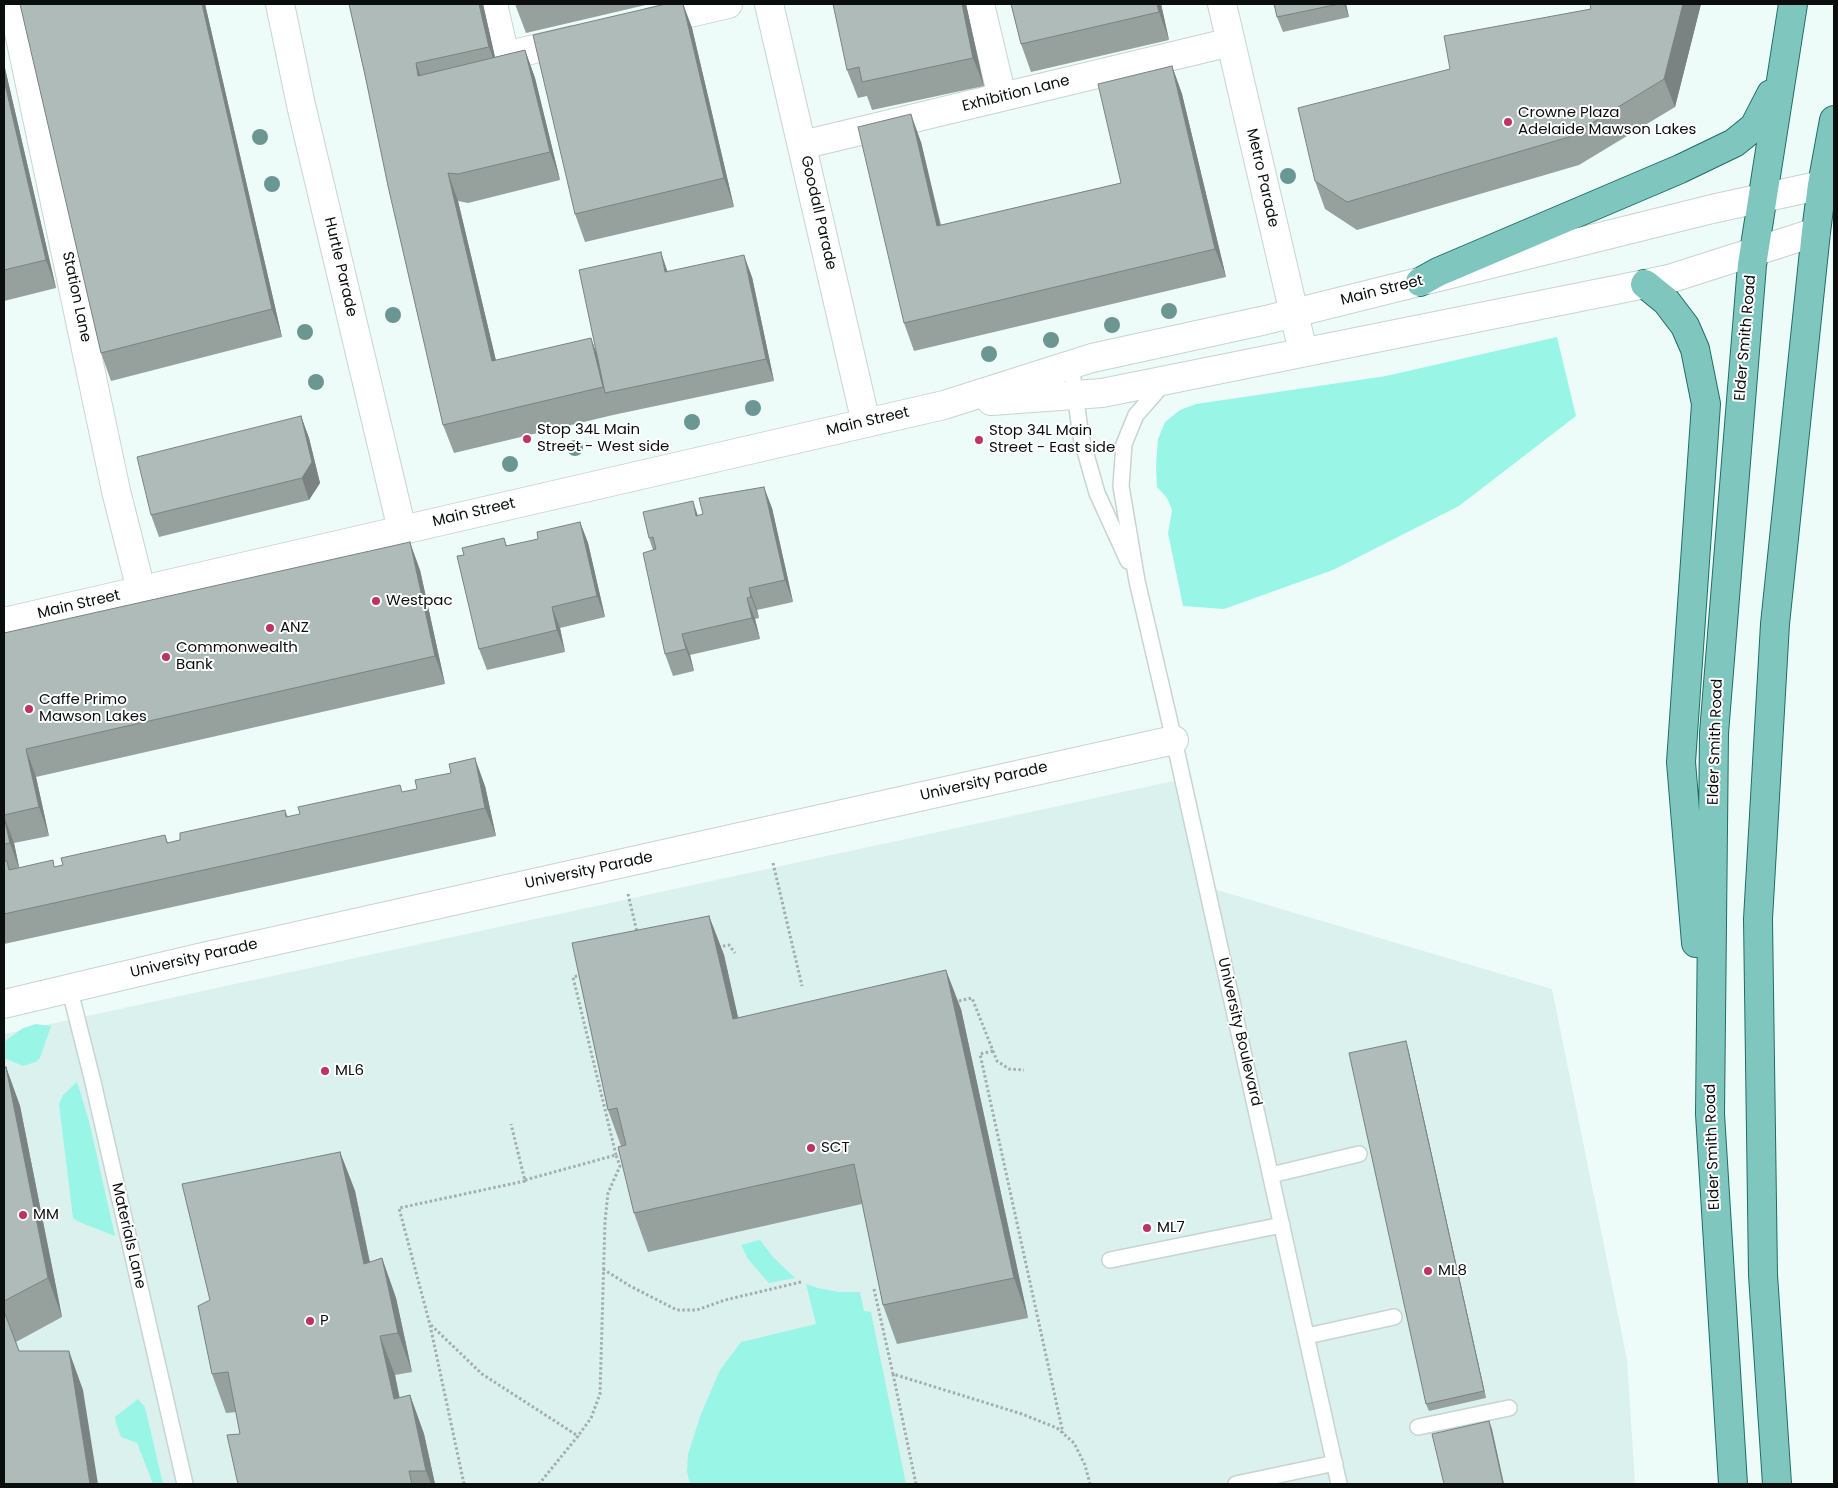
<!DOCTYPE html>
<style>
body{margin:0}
#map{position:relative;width:1838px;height:1488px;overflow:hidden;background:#eefcf9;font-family:Poppins,sans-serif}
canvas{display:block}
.frame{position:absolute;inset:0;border:5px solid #0a0f0e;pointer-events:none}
</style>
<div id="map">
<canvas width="1838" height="1488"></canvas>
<div class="frame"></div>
</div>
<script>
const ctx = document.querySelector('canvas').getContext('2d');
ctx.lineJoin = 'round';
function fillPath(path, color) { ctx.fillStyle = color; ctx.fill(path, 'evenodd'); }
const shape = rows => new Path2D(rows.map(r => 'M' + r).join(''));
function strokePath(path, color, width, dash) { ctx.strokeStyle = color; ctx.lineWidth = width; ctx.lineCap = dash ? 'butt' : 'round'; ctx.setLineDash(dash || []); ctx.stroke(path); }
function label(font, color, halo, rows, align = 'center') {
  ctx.font = font + ' Poppins,sans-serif'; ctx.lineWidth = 4; ctx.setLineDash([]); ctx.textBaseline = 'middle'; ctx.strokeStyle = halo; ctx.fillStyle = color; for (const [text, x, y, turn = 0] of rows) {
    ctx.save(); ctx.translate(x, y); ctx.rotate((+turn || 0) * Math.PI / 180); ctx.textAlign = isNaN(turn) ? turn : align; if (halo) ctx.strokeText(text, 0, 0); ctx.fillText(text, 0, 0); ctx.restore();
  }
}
const built = shape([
 [1183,779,1207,887,1552,989,1627,1359,1635,1484,4,1484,4,1034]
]);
const green = shape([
 [1557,337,1576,416,1459,506,1333,570,1224,609,1183,606,1168,533,1172,510,1167,498,1157,487,1156,466,1158,439,1165,422,1180,410,1196,404,1386,376],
 [36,1024,51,1026,40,1058,36,1062,23,1066,4,1058,4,1042,23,1028],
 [77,1082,89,1121,115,1236,79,1222,73,1218,59,1104,63,1095],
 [760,1240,773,1257,795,1278,769,1283,759,1272,748,1259,741,1245],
 [806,1284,818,1288,839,1292,860,1292,864,1311,871,1312,906,1484,690,1484,687,1472,688,1454,701,1414,720,1370,741,1342,816,1324],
 [138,1399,145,1407,163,1484,153,1484,137,1443,121,1437,116,1423,115,1417]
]);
const path = shape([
 [773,863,802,986],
 [628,894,637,932],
 [718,947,729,945,735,953],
 [582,975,573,977,616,1155],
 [954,1002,972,998,997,1061,1009,1069,1024,1070],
 [993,1051,980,1054,1063,1433],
 [525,1180,616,1155,620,1166,608,1193,605,1221,600,1394,591,1418,578,1436],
 [603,1269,630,1286,677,1310,697,1310,725,1300,801,1282],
 [874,1289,893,1374],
 [431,1325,482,1374,578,1436,539,1484],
 [464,1484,430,1325,399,1208,525,1181,511,1124],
 [916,1484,893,1374,1022,1414,1057,1428,1074,1443,1085,1465,1090,1484]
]);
const service = shape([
 [1071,364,1081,437,1097,493,1128,561],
 [1164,383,1136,415,1124,444,1121,486,1137,581,1174,740,1339,1484],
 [69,987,92,1078,185,1484],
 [1271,1175,1359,1154],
 [1110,1260,1282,1225],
 [1307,1336,1394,1317],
 [1418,1427,1509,1408],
 [1236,1484,1335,1463]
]);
const minor = shape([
 [13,4,116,491,141,590],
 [280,4,301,105,402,530],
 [493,4,505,56,573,40],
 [769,4,866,423],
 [980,4,1002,97],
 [1222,4,1303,352],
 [651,22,728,4],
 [802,145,1231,42],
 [4,1004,198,958,1174,740]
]);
const tertiary = shape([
 [991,401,1102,393,1645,284,1669,279,1816,232],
 [4,622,944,405,1092,358,1266,320,1712,209,1822,185]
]);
const primary = shape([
 [1420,282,1438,272,1680,169,1734,143,1754,127,1771,94],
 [1645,284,1666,301,1685,326,1695,349,1706,404,1681,762,1696,943],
 [1733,1484,1710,1114,1714,733,1752,265,1793,4],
 [1777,1484,1763,1275,1758,919,1775,624,1816,232,1822,185,1834,120]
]);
const trees = [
 [260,137],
 [1288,176],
 [272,184],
 [1169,311],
 [393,315],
 [1112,325],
 [305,332],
 [1051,340],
 [989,354],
 [316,382],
 [753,408],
 [692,422],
 [575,448],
 [510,464]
];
const wall = shape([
 [205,4,282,337,111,381,101,353],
 [349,4,483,4,495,57,525,50,535,78,560,180,468,203,458,201,496,361,591,338,597,355,668,271,752,277,774,381,613,415,454,453,443,425],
 [515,4,650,4,526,33],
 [666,4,683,4,692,28,734,207,585,242,575,214],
 [966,4,984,86,872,110,867,96,858,98,847,70],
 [1011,4,1161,4,1169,40,1031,72,1021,44],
 [1274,4,1346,4,1349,17,1283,32,1277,17],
 [1590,4,1701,4,1675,107,1579,165,1357,230,1325,209,1315,181,1450,69,1591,9],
 [4,64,56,288,4,301],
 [1172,66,1182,94,1226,277,914,351,904,323,921,142,941,225,1121,183],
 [301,416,309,438,320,483,309,500,159,537,151,515],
 [772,508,793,602,757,610,759,618,755,619,760,639,690,655,694,671,673,676,665,654,653,550,649,538,698,516],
 [580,522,588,543,605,617,560,628,565,652,487,670,479,649,464,555,504,538,507,546,538,539],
 [420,570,445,684,36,777,49,836,14,843,19,868,56,867,63,865,165,835,168,843,285,810,288,817,403,792,485,786,496,836,4,944,4,633],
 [709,916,724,955,738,1017,961,1009,1028,1318,897,1344,883,1305,862,1204,648,1252,634,1213,621,1146,608,1110],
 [1408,1048,1486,1398,1429,1411,1426,1404],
 [6,1067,20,1106,62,1317,16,1342,19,1351,83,1390,4,1484,4,1068],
 [340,1152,355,1191,370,1262,382,1258,396,1298,412,1372,395,1375,399,1398,410,1395,424,1434,435,1484,238,1484,240,1434,236,1412,226,1413,212,1374,210,1300]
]);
const shadedWall = shape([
 [202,4,205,4,282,337,272,309],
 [479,4,483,4,499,75,489,47],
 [683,4,692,28,734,207,724,178],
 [962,4,966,4,984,86,973,58],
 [1157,4,1161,4,1169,40,1159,12],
 [1344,4,1346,4,1349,17],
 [1683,4,1701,4,1675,107,1664,79],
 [525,50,535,78,560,180,550,152],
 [416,63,426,91,418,76],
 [4,64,56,288,46,260,4,80],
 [1172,66,1182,94,1226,277,1215,249],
 [911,114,921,142,947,254,937,226],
 [448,173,458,201,503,390,492,361],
 [661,252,668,273,665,272],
 [744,255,752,277,774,381,766,359],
 [591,338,601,366,605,393,613,415,603,387],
 [301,416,309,438,320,483,309,500,302,478],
 [764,487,772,508,793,602,785,580],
 [693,501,700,522,696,516],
 [580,522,588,543,605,617,597,596],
 [410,542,420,570,445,684,435,656],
 [749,588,757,610,759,618,751,597],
 [747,598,755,619,760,639,752,618],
 [552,607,560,628,565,652,557,630],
 [682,634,690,655,694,671,686,649],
 [26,749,36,777,49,836,39,807],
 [475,758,485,786,496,836,485,808],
 [4,816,14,843,20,871,10,843],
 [709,916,724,955,747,1058,733,1019],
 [946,970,961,1009,1028,1318,1014,1278],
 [1406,1041,1408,1048,1486,1398,1484,1391],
 [6,1067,20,1106,62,1317,48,1278],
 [340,1152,355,1191,378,1303,364,1264],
 [382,1258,396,1298,412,1372,398,1333],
 [380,1336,395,1375,408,1438,394,1399],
 [69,1351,83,1390,98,1484,90,1484],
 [410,1395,424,1434,435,1484,431,1484,426,1471],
 [1489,1421,1492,1429,1504,1484,1503,1484]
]);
const building = shape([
 [20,4,202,4,272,309,101,353,20,4],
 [349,4,479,4,489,47,416,63,418,76,525,50,550,152,458,174,448,173,492,361,591,338,603,387,443,425,388,186,365,75,349,4],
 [666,4,683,4,724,178,575,214,533,35,666,4],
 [833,4,962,4,973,58,862,82,859,67,847,70,833,4],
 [1011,4,1157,4,1159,12,1021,44,1011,4],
 [1274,4,1339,4,1277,17,1274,4],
 [1590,4,1683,4,1664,79,1569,137,1347,202,1315,181,1298,108,1450,69,1444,36,1591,9,1590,4],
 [1172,66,1215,249,904,323,858,127,911,114,937,226,1121,183,1098,84,1172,66],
 [4,80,46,260,4,270,4,80],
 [661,252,665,272,744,255,766,359,605,393,579,270,661,252],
 [301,416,312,462,302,478,151,515,137,457,301,416],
 [764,487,785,580,749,588,751,597,747,598,752,618,682,634,686,649,665,654,643,553,656,549,653,537,649,538,643,512,693,501,696,516,703,514,699,498,764,487],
 [580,522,597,596,552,607,557,630,479,649,457,556,464,555,462,548,504,538,506,546,538,539,537,532,580,522],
 [410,542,435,656,26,749,39,807,4,815,4,633,410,542],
 [475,758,485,808,4,914,4,861,7,861,9,870,53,860,54,867,63,865,61,858,165,835,167,843,180,840,180,833,285,810,286,817,300,814,298,807,400,785,402,792,417,789,415,780,451,773,449,764,475,758],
 [4,817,10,843,4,844,4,817],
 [709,916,733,1019,946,970,1014,1278,883,1305,854,1164,634,1213,618,1147,626,1145,617,1108,608,1110,572,943,709,916],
 [1406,1041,1484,1391,1426,1404,1349,1053,1406,1041],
 [6,1067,48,1278,4,1301,4,1068,6,1067],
 [340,1152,364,1264,382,1258,398,1333,380,1336,394,1399,410,1395,426,1471,409,1471,412,1484,238,1484,227,1435,240,1434,228,1372,212,1374,198,1306,210,1300,182,1184,340,1152],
 [4,1311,19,1351,69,1351,90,1484,4,1484,4,1311],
 [1489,1421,1503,1484,1444,1484,1432,1434,1489,1421]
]);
const markers = [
 [1508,122,5,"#be3266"],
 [527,439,5,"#be3266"],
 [979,440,5,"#be3266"],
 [376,601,5,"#be3266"],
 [270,628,5,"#be3266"],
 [166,657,5,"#be3266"],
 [29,709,5,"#be3266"],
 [325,1071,5,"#be3266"],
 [811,1148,5,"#be3266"],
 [23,1215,5,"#be3266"],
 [1147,1228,5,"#be3266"],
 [1428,1271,5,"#be3266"],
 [310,1321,5,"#be3266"]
];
const streetNames = [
 ["Exhibition Lane",1016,94,-14],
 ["Metro Parade",1262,178,77],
 ["Goodall Parade",818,213,77],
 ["Hurtle Parade",340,267,77],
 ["Main Street",1382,291,-14],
 ["Station Lane",76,297,78],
 ["Elder Smith Road",1746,338,-85],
 ["Main Street",868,422,-13],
 ["Main Street",474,513,-13],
 ["Main Street",79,605,-13],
 ["Elder Smith Road",1716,742,-88],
 ["University Parade",984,782,-13],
 ["University Parade",589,871,-12],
 ["University Parade",194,959,-13],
 ["University Boulevard",1239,1032,77],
 ["Elder Smith Road",1713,1147,-92],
 ["Materials Lane",128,1236,77]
];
const poiNames = [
 ["Crowne Plaza",1518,113],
 ["Adelaide Mawson Lakes",1518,130],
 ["Stop 34L Main",537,430],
 ["Street - West side",537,447],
 ["Stop 34L Main",989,431],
 ["Street - East side",989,448],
 ["Westpac",386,601],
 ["ANZ",280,628],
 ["Commonwealth",176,648],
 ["Bank",176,665],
 ["Caffe Primo",39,700],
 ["Mawson Lakes",39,717],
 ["ML6",335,1071],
 ["SCT",821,1148],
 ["MM",33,1215],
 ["ML7",1157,1228],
 ["ML8",1438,1271],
 ["P",320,1321]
];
fillPath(built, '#dbf1ed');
fillPath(green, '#99f6e7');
strokePath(service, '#c7d4d1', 18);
strokePath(minor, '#c7d4d1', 30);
strokePath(tertiary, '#c7d4d1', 30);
strokePath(primary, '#1e6e64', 30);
strokePath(path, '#a3aeac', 3, [2.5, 2.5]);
strokePath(service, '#fff', 15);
strokePath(minor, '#fff', 28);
strokePath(tertiary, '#fff', 28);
strokePath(primary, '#7fc7be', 28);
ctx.fillStyle = '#6c9691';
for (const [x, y] of trees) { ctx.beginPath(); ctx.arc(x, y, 8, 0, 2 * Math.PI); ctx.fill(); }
fillPath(wall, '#96a19e');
fillPath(shadedWall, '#7a8381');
fillPath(building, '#aebbb8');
strokePath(building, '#7a8381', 1);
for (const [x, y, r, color] of markers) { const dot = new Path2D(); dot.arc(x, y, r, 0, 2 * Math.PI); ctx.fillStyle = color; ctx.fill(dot); strokePath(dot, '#fff', 2); }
label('15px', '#0a0f0e', '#fff', streetNames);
label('15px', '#0a0f0e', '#fff', poiNames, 'left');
</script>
